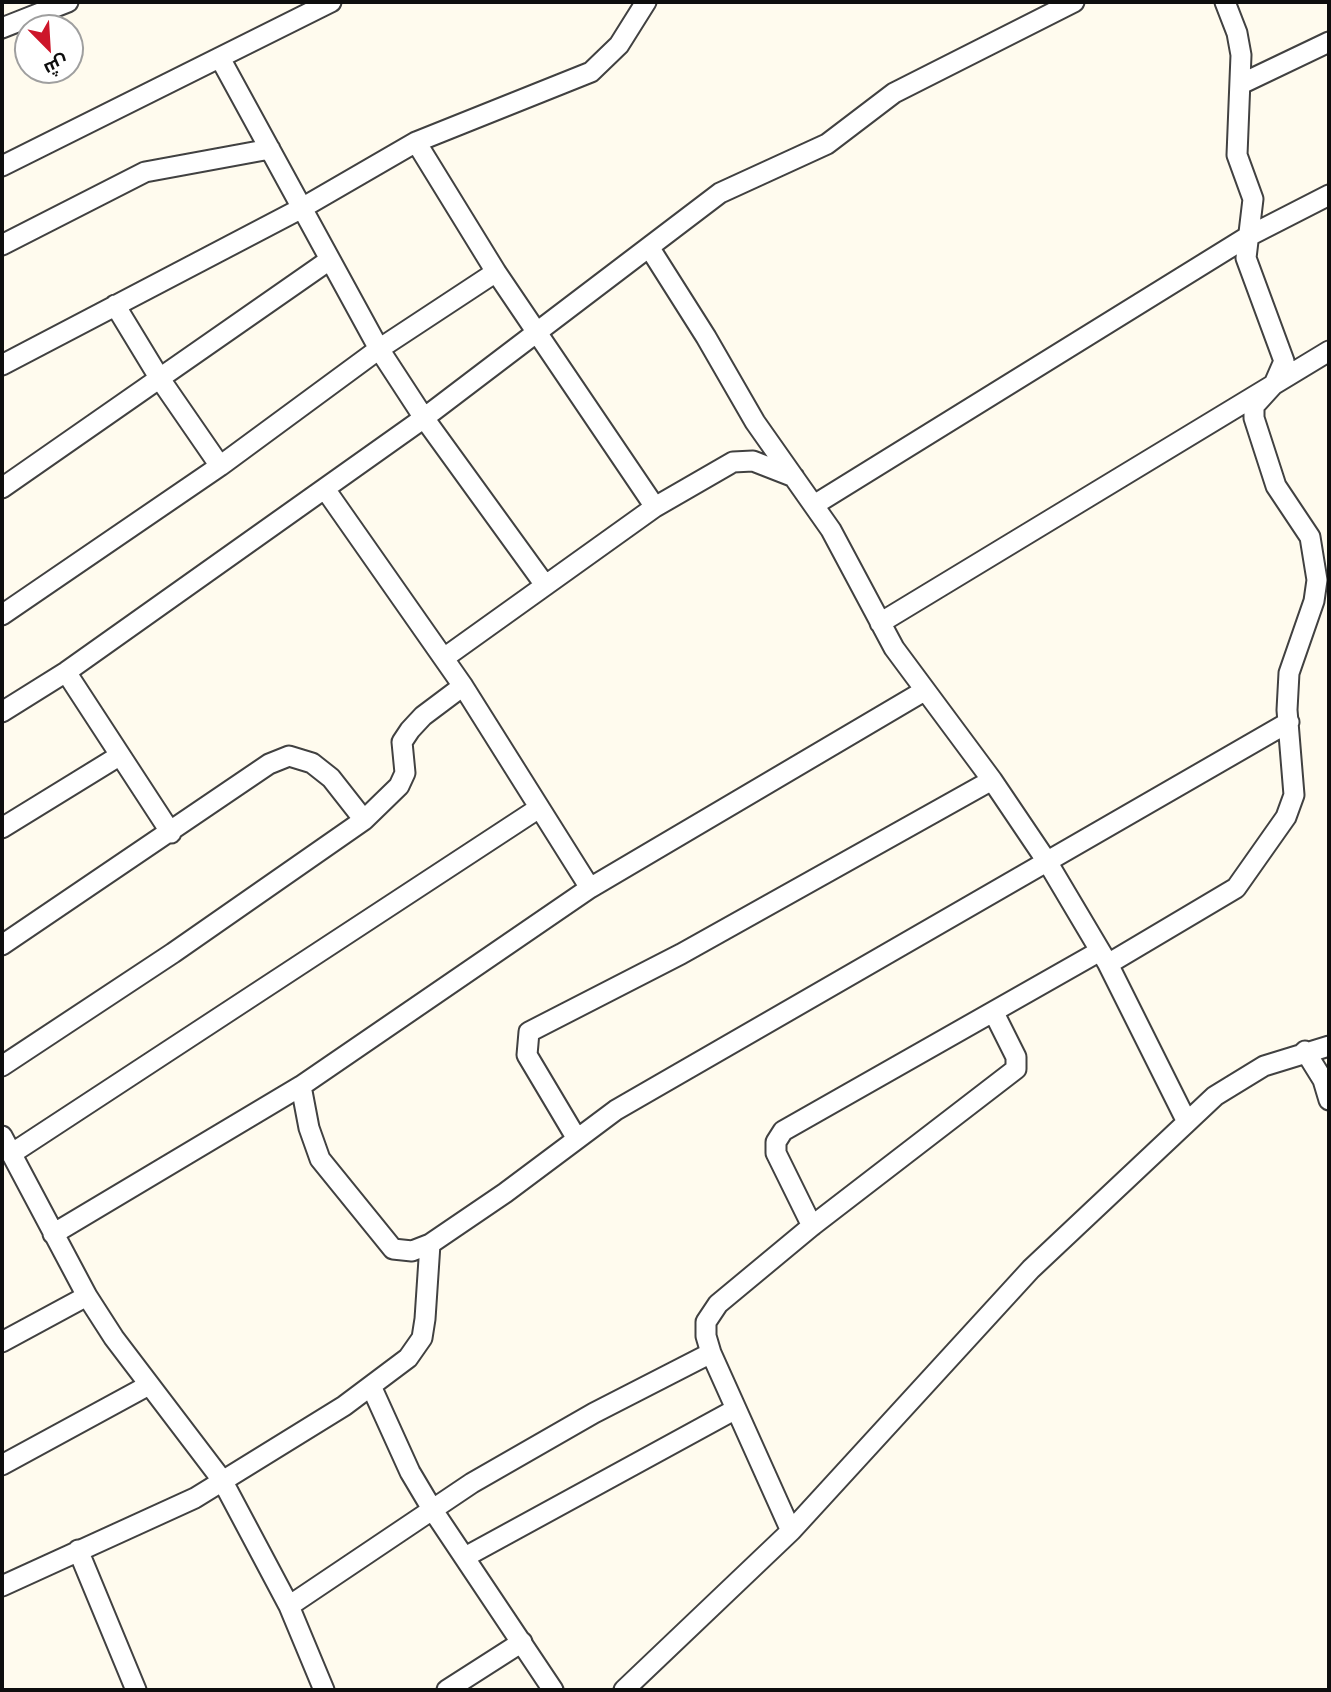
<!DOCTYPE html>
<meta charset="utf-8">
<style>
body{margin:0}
#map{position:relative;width:1331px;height:1692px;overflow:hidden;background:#fffbee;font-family:Georgia,Cairo,serif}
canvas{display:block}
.frame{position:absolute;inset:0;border:4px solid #0e0e0e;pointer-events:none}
.north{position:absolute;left:14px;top:14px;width:70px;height:70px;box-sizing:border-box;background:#fff;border:2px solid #9f9f9f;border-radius:50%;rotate:156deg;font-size:19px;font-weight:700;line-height:28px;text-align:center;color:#0e0e0e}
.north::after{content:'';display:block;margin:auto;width:24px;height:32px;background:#cd162a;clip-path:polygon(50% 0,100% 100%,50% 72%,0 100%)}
</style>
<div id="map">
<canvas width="1331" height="1692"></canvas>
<div class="frame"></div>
<div class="north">ش</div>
</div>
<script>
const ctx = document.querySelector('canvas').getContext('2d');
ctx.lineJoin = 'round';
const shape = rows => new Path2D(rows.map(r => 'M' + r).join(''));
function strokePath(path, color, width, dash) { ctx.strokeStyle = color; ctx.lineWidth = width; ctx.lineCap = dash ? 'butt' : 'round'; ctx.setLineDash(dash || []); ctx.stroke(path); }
const street = shape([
 [2,28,68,2],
 [220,58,379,349,424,418,545,585],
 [1241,84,1329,42],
 [416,142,496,272,655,507,444,658],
 [2,166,331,2],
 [2,245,145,172,270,149],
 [649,247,706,337,755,422,831,530,894,648,992,780,1048,863,1108,964,1187,1122],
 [115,305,160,379,220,466],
 [2,365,302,208,416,142,591,72,619,45,646,2],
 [2,488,328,261],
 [325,489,463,686,590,888],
 [814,505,1247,237,1329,195],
 [655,507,733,462,753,461,794,477],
 [2,615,220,466,379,349,496,272],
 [880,623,1329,351],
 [66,672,171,833],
 [2,712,66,672,424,418,720,193,827,144,894,93,1074,2],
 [2,828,119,756],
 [2,945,269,764,289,756,312,763,331,778,364,820],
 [1108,964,1236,888,1286,817,1294,795,1287,710,1289,673,1314,601,1317,580,1310,537,1276,486,1254,418,1254,406,1274,384,1284,361,1246,258,1253,199,1237,155,1241,55,1237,33,1225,2],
 [1305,1051,1323,1080,1329,1100],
 [2,1066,173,953,364,820,399,786,405,773,402,742,410,730,423,716,463,686],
 [301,1086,309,1128,320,1159,393,1249,412,1251,430,1244,505,1193,616,1110,1289,722],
 [2,1136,87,1296,114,1338,222,1480,289,1606,324,1690],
 [577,1139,527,1055,529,1032,681,954,992,780],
 [11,1154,539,808],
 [812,1226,776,1153,776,1142,783,1131,1100,951],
 [53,1234,301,1086,590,888,924,691],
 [2,1342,87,1296],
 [371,1386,410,1472,432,1509,553,1690],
 [2,1465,149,1385],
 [791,1531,711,1353,706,1336,706,1322,718,1304,812,1226,1016,1069,1016,1057,994,1013],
 [78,1550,136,1690],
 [465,1557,736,1409],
 [2,1586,195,1498,344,1406,408,1358,422,1338,425,1319,430,1244],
 [289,1606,472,1483,594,1413,711,1353],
 [447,1690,522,1642],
 [624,1690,791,1531,1031,1269,1215,1096,1264,1066,1329,1046]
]);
strokePath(street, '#414141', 23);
strokePath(street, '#fff', 19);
</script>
